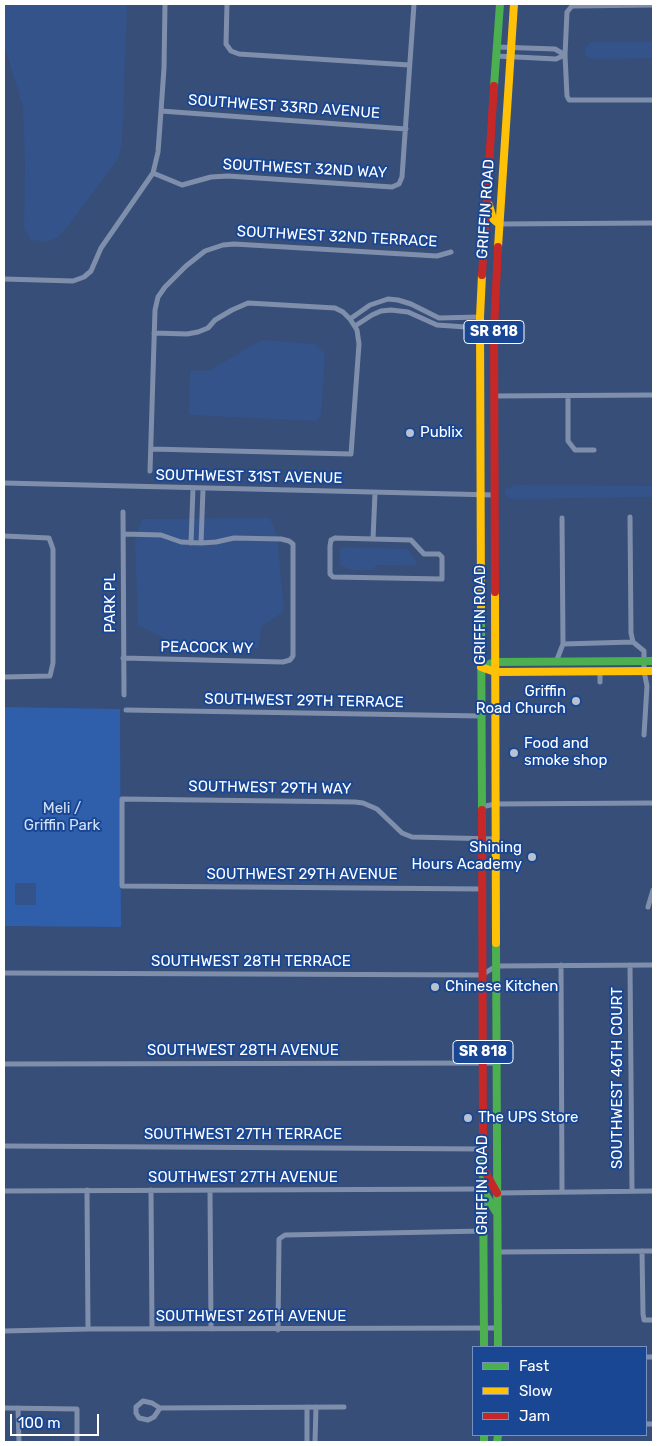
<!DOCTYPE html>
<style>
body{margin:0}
#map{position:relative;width:657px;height:1446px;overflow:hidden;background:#364e78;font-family:Rubik,sans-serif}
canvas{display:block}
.frame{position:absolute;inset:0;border:5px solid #fff;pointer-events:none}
.legend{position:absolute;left:472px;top:1346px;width:175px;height:90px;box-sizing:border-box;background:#1a4794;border:1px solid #7691bf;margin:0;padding:6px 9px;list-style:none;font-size:15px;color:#fff}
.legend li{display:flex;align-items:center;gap:10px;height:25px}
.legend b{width:25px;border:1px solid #7691bf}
.scale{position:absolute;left:10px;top:1414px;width:89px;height:22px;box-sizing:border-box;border:2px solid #fff;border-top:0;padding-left:6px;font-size:15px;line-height:18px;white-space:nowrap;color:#fff;-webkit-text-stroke:4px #1a4794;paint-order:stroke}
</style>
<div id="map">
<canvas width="657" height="1446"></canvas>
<div class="frame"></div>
<ul class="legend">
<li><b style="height:6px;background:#4caf50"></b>Fast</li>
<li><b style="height:6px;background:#ffc107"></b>Slow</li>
<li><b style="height:6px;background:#c62828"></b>Jam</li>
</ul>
<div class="scale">100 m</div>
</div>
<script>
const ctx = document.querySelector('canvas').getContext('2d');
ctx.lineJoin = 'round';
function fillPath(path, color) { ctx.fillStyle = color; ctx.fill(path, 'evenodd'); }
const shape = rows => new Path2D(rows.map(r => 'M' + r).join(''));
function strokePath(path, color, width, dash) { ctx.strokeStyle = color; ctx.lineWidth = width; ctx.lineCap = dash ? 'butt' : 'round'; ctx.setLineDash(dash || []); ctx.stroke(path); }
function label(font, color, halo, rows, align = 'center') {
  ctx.font = font + ' Rubik,sans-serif'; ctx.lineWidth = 4; ctx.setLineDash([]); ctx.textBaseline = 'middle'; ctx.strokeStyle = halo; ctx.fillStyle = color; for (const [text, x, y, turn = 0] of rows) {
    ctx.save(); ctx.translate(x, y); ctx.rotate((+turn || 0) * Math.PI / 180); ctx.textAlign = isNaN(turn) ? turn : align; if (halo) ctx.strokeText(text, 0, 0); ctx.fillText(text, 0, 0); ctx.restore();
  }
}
const green = shape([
 [4,707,120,709,121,927,4,926]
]);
const water = shape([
 [4,4,127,4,122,143,118,159,69,225,57,238,47,242,31,240,24,229,25,163,23,107,4,44],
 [592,42,653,42,653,58,593,59,586,56,585,47],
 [262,340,315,344,325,354,321,415,316,421,189,415,190,371,208,371],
 [516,485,653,486,653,497,510,499,505,495,505,489],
 [270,518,277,535,283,599,283,612,262,626,258,648,180,652,163,638,138,625,135,540,142,519],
 [342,547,407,549,417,562,416,566,376,565,374,570,351,570,340,565,340,549],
 [15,883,36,883,36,905,15,905]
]);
const street = shape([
 [227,4,226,44,231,51,239,54,409,65],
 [653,5,572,6,567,12,565,55,567,96,569,100,653,100],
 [497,47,555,49,565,55],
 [496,56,556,59,565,55],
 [161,111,406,129],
 [153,173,182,185,211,177,228,176,392,187,399,184,402,177,414,4],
 [499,224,653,223],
 [4,279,73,281,84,277,91,271,101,248,153,173,158,152,161,111,164,68,165,4],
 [350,319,370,305,388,299,398,300,411,304,439,318,480,317],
 [355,326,372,315,381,311,391,310,408,312,437,325,480,328],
 [493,396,653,395],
 [568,396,568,441,575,450,594,450],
 [151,449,351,454,359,344,357,330,350,319,343,312,335,308,248,303,232,310,215,320,208,328,198,332,187,334,154,333],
 [150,471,155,310,158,297,165,287,186,266,205,251,223,245,234,244,437,256,451,252],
 [4,483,494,495],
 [123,512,124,695],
 [630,517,631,633,633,642,644,651,644,671,647,686,644,735],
 [4,536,49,538,53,549,53,663,50,676,4,677],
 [335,538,411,540,424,554,439,554,442,557,442,579,333,577,330,574,330,546,331,540,335,538],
 [373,539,375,493],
 [191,543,193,488],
 [201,543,203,489],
 [563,644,633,642],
 [123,658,283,662,290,660,293,656,293,544,289,541,281,539,234,538,216,542,201,543,181,542,161,535,124,534],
 [556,662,563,644,562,518],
 [600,682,600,672],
 [126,710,481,716],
 [481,807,495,804,653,803],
 [482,889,122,886,122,799,355,802,363,803,377,809,402,833,412,837,496,839],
 [648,907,653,890],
 [561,965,562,1192],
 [630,965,632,1191],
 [4,973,482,975,496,966,653,965],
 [4,1064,497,1063],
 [4,1146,483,1149],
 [87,1190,88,1329],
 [151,1190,152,1329],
 [4,1191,483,1189],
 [210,1191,211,1329],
 [497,1193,653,1191],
 [642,1251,643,1314,644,1320,653,1320],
 [497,1252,653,1251],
 [278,1330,279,1239,285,1235,483,1231],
 [4,1331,88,1329,498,1328],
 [646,1357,653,1357],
 [4,1408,77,1409,77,1442],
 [18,1408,19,1442],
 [160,1408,154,1417,148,1420,139,1418,136,1413,136,1407,143,1401,152,1403,160,1408,344,1407],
 [646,1424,653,1424],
 [307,1442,307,1407],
 [315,1442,316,1407]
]);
const fast = shape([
 [494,86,500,4],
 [481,607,482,810],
 [481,667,495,662,653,661],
 [496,943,498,1347],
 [483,1156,484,1347],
 [483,1190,496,1212],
 [484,1435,484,1442],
 [497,1442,498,1435]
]);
const slow = shape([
 [489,205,493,219,499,224],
 [498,247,514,4],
 [495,592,496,943],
 [481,607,480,317,482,275],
 [481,667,495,672,653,671]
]);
const jam = shape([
 [482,275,494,86],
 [495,592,494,329,498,247],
 [482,810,483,1156],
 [484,1170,497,1193]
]);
const markers = [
 [410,433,5,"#b9c1d0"],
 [576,701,5,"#b9c1d0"],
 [514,753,5,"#b9c1d0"],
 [532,857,5,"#b9c1d0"],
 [435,987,5,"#b9c1d0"],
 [468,1118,5,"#b9c1d0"]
];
const shields = [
 [494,332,60],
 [483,1052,60]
];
const shieldNames = [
 ["SR 818",494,332],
 ["SR 818",483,1052]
];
const streetNames = [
 ["SOUTHWEST 33RD AVENUE",284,107,4],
 ["SOUTHWEST 32ND WAY",305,169,3],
 ["GRIFFIN ROAD",486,209,-86],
 ["SOUTHWEST 32ND TERRACE",337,237,3],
 ["SOUTHWEST 31ST AVENUE",249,477,1],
 ["PARK PL",111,603,-90],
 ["GRIFFIN ROAD",481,615,-90],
 ["PEACOCK WY",207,648,1],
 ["SOUTHWEST 29TH TERRACE",304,701,1],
 ["SOUTHWEST 29TH WAY",270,788,1],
 ["SOUTHWEST 29TH AVENUE",302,875],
 ["SOUTHWEST 28TH TERRACE",251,962],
 ["SOUTHWEST 28TH AVENUE",243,1051],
 ["SOUTHWEST 46TH COURT",618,1078,-90],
 ["SOUTHWEST 27TH TERRACE",243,1135],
 ["SOUTHWEST 27TH AVENUE",243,1178],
 ["GRIFFIN ROAD",483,1185,-90],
 ["SOUTHWEST 26TH AVENUE",251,1317]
];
const poiNames = [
 ["Publix",420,433],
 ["Griffin",566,692,"right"],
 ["Road Church",566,709,"right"],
 ["Food and",524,744],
 ["smoke shop",524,761],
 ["Shining",522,848,"right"],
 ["Hours Academy",522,865,"right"],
 ["Chinese Kitchen",445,987],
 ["The UPS Store",478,1118]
];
const parkNames = [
 ["Meli /",62,809],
 ["Griffin Park",62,826]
];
fillPath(green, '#2f5eaa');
fillPath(water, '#33538a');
strokePath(street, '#7f8fab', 5);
strokePath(fast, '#4caf50', 8);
strokePath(slow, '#ffc107', 8);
strokePath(jam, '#c62828', 8);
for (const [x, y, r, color] of markers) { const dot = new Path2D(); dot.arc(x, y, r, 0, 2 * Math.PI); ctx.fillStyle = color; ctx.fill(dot); strokePath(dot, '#1a4794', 2); }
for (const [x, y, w] of shields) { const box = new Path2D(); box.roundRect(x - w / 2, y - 11.5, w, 23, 4); ctx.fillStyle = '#1a4794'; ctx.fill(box); strokePath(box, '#fff', 1); }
label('bold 14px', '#fff', null, shieldNames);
label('15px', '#fff', '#1a4794', streetNames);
label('15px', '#fff', '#1a4794', poiNames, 'left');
label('15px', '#d3e2fb', '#1a4794', parkNames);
</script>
